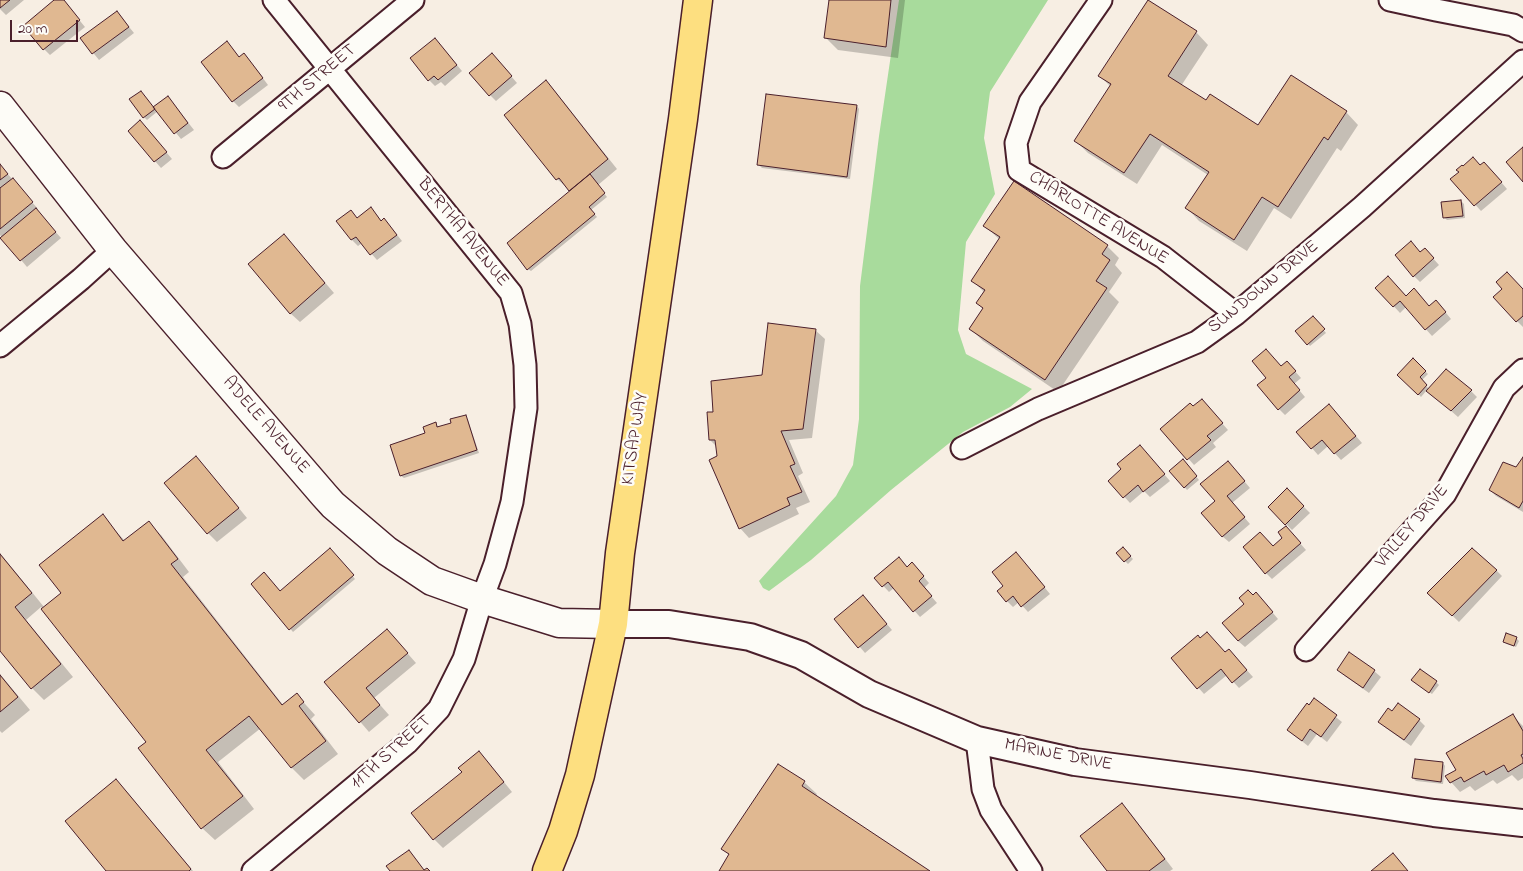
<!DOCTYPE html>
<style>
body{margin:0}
#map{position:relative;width:1523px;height:871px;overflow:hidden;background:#f7eee3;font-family:"Indie Flower",sans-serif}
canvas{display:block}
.scale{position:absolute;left:10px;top:20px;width:68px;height:22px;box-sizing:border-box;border:2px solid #4a1f2b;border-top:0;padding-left:6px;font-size:15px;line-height:18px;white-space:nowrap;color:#4a1f2b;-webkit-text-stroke:4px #fdfcf7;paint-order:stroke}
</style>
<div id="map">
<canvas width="1523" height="871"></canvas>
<div class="scale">20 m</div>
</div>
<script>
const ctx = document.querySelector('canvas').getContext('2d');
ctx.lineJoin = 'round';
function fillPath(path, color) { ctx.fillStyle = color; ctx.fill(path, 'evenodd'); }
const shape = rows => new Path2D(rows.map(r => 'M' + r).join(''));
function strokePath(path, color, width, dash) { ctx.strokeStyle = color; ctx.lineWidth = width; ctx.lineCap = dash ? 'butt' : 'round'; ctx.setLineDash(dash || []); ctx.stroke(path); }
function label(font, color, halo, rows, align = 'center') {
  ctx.font = font + ' "Indie Flower",sans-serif'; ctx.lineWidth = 5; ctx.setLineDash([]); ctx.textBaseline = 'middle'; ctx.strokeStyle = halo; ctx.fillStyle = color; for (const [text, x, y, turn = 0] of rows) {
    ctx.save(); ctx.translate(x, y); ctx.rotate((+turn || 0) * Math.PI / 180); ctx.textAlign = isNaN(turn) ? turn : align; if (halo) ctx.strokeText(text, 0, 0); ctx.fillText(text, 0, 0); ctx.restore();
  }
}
const green = shape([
 [899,0,1048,0,990,92,984,138,995,194,966,242,958,330,966,354,1032,389,1010,407,963,432,891,490,811,560,769,591,763,588,759,581,836,496,853,465,859,419,860,286,879,136]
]);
const shadow = shape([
 [0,0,24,0,6,15,0,9],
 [56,0,63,0,85,27,50,55,44,49],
 [830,0,905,0,898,58,838,50,826,38],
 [117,12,134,33,99,60,82,39],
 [1196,32,1208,45,1181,86,1206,102,1259,127,1346,112,1358,125,1341,151,1337,148,1291,219,1274,208,1247,251,1199,221,1187,208,1208,175,1162,145,1137,184,1088,153,1076,141,1111,87,1100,76],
 [435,39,462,71,445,86,441,82,435,86,429,80],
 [227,43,240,58,244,55,250,61,268,85,239,107,233,101],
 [498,61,517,83,496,101,490,95],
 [546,81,555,91,617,169,598,185,607,197,591,210,597,217,531,271,528,269,571,191,557,179,506,115],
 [168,97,194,130,181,139,158,111,147,120,144,117],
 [857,106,859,109,850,179,762,168,759,165],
 [146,128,172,159,161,168,129,131],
 [0,165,38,209,36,210,61,238,27,267,0,235],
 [1480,166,1490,169,1507,189,1481,211,1452,179],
 [1461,201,1464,204,1465,218,1447,220,1444,217],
 [351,212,358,219,377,215,382,222,384,220,390,226,402,241,377,260,362,243,358,246,352,240,338,221],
 [985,226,1107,246,1119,258,1115,265,1122,273,1109,292,1119,302,1058,392,983,341,971,329,984,310,977,303,984,292,972,280,1000,240],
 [293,245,334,293,300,322,290,313],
 [1421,253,1431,256,1439,265,1420,282,1414,276],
 [1377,288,1430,307,1442,308,1451,319,1432,336,1406,307,1400,313],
 [1523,290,1523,327,1517,321],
 [1313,317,1326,333,1310,346,1297,331],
 [815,330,825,339,812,438,789,440,803,473,798,476,810,502,796,508,799,514,749,538,740,528,719,456,717,447,710,440,714,413,763,376],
 [1413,360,1428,374,1421,381,1429,389,1471,391,1477,397,1458,417,1427,390,1421,397,1399,374],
 [1281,367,1293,369,1301,378,1294,384,1305,397,1285,415,1279,409,1268,378],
 [1208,407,1228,430,1213,443,1216,447,1194,465,1162,429,1193,408],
 [1335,412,1362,443,1341,460,1328,446,1318,455,1298,432],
 [466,417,468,420,479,453,404,478,401,476,391,445,426,434,436,424,439,428],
 [1146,453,1170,481,1150,497,1144,491,1130,503,1110,481],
 [1523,460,1523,512,1496,496,1490,490,1517,469],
 [1185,463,1199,480,1187,490,1171,471],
 [205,467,247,518,217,542,208,533],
 [1234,469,1250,488,1232,503,1250,524,1229,542,1222,536,1217,502],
 [1287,490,1310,513,1292,530,1269,507],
 [102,516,125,541,148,523,161,535,189,572,183,577,283,705,297,695,315,715,311,719,338,754,304,780,292,768,261,728,218,762,254,809,215,840,202,828,147,742,41,607,26,620,73,677,44,700,32,688,0,649,0,553,44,607,62,593],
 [1292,534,1306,550,1272,579,1266,573,1273,548],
 [1123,549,1133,559,1128,564,1118,554],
 [333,552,355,579,293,632,252,584,280,592],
 [1022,560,1050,594,1028,612,1019,602,1013,607,1007,601,1005,586],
 [918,570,929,583,924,588,937,603,920,617,894,588,889,592,876,578],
 [1496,570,1502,576,1459,622,1429,593],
 [1253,597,1262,600,1278,619,1245,647,1238,641],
 [869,603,892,630,865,653,836,619],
 [387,630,416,663,374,698,389,715,369,732,326,682],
 [1516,638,1519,641,1516,647,1507,644,1504,641],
 [1201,639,1226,654,1235,657,1253,677,1239,688,1227,675,1204,694,1172,658],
 [1350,654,1374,671,1381,677,1369,693,1345,676,1339,669],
 [0,674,30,710,2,733,0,731],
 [1436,682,1439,685,1432,694,1416,683],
 [1314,700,1342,722,1327,742,1317,734,1308,746,1288,730],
 [1393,712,1419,720,1425,726,1411,746,1386,728,1380,722],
 [1513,716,1523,726,1523,778,1518,781,1512,775,1497,784,1493,780,1475,791,1470,786,1460,792,1451,782,1458,770],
 [488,762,512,792,443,848,434,839,463,772],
 [1443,763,1445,766,1443,784,1416,781,1413,778],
 [778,766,804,782,817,794,815,797,929,871,721,871,730,856,722,849],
 [116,781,128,793,193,871,108,871],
 [1122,805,1131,814,1173,869,1170,871,1109,871]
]);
const building = shape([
 [0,0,10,0,0,8,0,0],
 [54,0,64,0,80,20,43,50,23,26,54,0],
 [829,0,891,0,886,47,824,38,829,0],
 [1148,0,1197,31,1168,76,1206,100,1210,94,1258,125,1291,75,1347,111,1328,140,1324,137,1278,207,1262,197,1234,240,1185,208,1209,172,1150,134,1124,173,1074,141,1111,84,1098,76,1148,0],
 [117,11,129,27,92,54,80,38,117,11],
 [435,38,457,65,438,80,434,76,428,81,410,58,435,38],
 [227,41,239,57,244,53,263,78,232,102,201,62,227,41],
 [492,53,512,76,489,96,469,73,492,53],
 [546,80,608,159,569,191,559,178,556,180,504,115,546,80],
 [141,91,155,109,143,118,129,99,141,91],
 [766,94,857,105,847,177,757,165,766,94],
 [168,96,188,123,174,134,153,107,168,96],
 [140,120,167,152,154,162,128,131,140,120],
 [1523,147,1523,182,1506,162,1523,147],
 [1473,157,1480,165,1484,162,1502,182,1474,206,1450,179,1459,172,1456,170,1462,165,1463,166,1473,157],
 [0,164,8,174,0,180,0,164],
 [590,174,605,193,589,207,595,214,527,270,507,243,590,174],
 [13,178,33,202,0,229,0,188,13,178],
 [1014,181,1108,245,1102,254,1110,260,1096,281,1107,288,1045,380,969,329,983,308,976,303,985,290,971,281,1000,237,983,226,1014,181],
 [1461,200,1463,216,1443,218,1441,202,1461,200],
 [371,207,381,221,384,218,397,235,370,255,356,237,351,240,336,221,351,210,357,218,371,207],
 [36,208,56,232,20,261,0,238,36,208],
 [284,234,325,283,290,314,248,264,284,234],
 [1411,241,1420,252,1425,248,1434,258,1413,277,1395,255,1411,241],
 [1507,272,1523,289,1523,316,1516,322,1493,297,1502,289,1496,282,1507,272],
 [1388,276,1406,296,1414,288,1429,306,1436,300,1446,312,1425,330,1400,301,1393,307,1375,288,1388,276],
 [1313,316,1325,329,1307,345,1295,331,1313,316],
 [768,323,816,329,803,429,781,431,795,464,790,466,802,492,787,498,790,505,739,529,709,460,717,456,715,440,709,440,707,412,713,412,711,381,762,375,768,323],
 [1266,349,1281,366,1287,361,1296,371,1289,377,1300,390,1278,410,1257,385,1266,378,1252,361,1266,349],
 [1413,358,1426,371,1420,377,1427,385,1418,395,1397,375,1413,358],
 [1446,369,1472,390,1451,411,1426,391,1446,369],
 [1202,399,1223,423,1207,436,1211,440,1187,460,1160,429,1190,403,1193,406,1202,399],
 [1329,404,1356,436,1334,454,1322,440,1311,449,1296,432,1329,404],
 [466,415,477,450,400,476,390,445,425,433,423,427,436,422,437,427,451,423,450,419,466,415],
 [1140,445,1165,474,1143,492,1138,485,1123,498,1108,481,1121,469,1117,464,1140,445],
 [196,456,239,508,207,534,164,483,196,456],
 [1523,457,1523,501,1519,508,1489,490,1503,462,1516,467,1523,457],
 [1183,459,1197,476,1184,488,1169,471,1183,459],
 [1228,461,1245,481,1227,496,1245,517,1222,537,1201,513,1215,501,1200,484,1228,461],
 [1287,488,1304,506,1285,525,1268,507,1287,488],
 [103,514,123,541,149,521,178,559,171,564,282,705,297,693,304,702,299,706,326,741,291,768,249,716,206,750,243,796,201,829,138,748,146,742,41,609,61,593,39,565,103,514],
 [1286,526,1301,543,1265,574,1243,547,1260,532,1273,546,1282,538,1278,532,1286,526],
 [1123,547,1131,556,1124,562,1116,553,1123,547],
 [330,548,354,575,289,630,251,584,264,572,280,591,330,548],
 [1472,548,1497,570,1452,616,1427,593,1472,548],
 [1016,552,1045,587,1021,607,1013,596,1006,602,997,591,1003,586,992,572,1016,552],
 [0,554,32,593,15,607,61,664,31,689,0,651,0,554],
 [899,557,907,567,912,562,924,576,919,581,932,596,913,612,888,582,882,587,874,578,899,557],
 [1248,590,1253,595,1256,592,1273,612,1238,641,1222,623,1244,604,1239,598,1248,590],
 [863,595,887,624,858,648,834,619,863,595],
 [387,629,408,653,366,688,380,705,359,723,324,682,387,629],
 [1207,632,1225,652,1229,649,1247,670,1232,683,1221,669,1197,689,1171,658,1198,635,1200,638,1207,632],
 [1506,633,1517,637,1514,646,1503,642,1506,633],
 [1349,652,1375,670,1363,688,1337,670,1349,652],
 [1420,669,1437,681,1429,693,1411,680,1420,669],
 [0,675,18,697,0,712,0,675],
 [1314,698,1337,715,1321,737,1310,729,1302,741,1287,730,1307,703,1309,705,1314,698],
 [1398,703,1420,719,1404,740,1378,722,1388,708,1392,711,1398,703],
 [1513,714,1523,731,1523,754,1521,755,1523,759,1523,763,1508,772,1504,765,1486,775,1484,771,1464,782,1461,777,1450,783,1445,776,1456,770,1446,753,1513,714],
 [479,751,504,782,433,840,411,813,462,772,458,768,479,751],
 [1415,759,1443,762,1441,782,1412,778,1415,759],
 [778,764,805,781,802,786,930,871,719,871,729,854,721,849,778,764],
 [116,779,191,869,189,871,106,871,65,821,116,779],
 [1122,803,1165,859,1149,871,1107,871,1080,836,1122,803],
 [409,850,424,870,427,868,430,871,390,871,386,866,409,850],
 [1393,853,1408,871,1371,871,1393,853]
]);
const minor = shape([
 [1101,0,1030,102,1016,143,1019,170,1163,257,1236,314],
 [1390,0,1436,10,1513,25,1523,31],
 [223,157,413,0],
 [0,346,81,279,113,250],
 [962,448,1038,409,1197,342,1236,314,1362,207,1523,61],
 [1306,650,1445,494,1504,388,1523,370],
 [977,740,983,789,991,810,1031,871],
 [253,871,407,743,439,709,464,659,482,599,495,564,512,502,526,408,525,365,520,324,511,293,274,0]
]);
const tertiary = shape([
 [613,624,669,624,750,637,801,655,869,694,977,740,1075,762,1250,785,1434,813,1523,823]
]);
const secondary = shape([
 [0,106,113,250,324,495,333,505,387,551,432,581,482,599,559,623,613,624]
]);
const primary = shape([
 [547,871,563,831,580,775,613,624,620,553,683,119,698,0]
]);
const streetNames = [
 ["9TH STREET",318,79,-40],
 ["CHARLOTTE AVENUE",1098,219,32],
 ["BERTHA AVENUE",462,233,51],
 ["SUNDOWN DRIVE",1264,288,-39],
 ["ADELE AVENUE",265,426,49],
 ["KITSAP WAY",636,439,-81],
 ["VALLEY DRIVE",1413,527,-50],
 ["11TH STREET",392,753,-42],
 ["MARINE DRIVE",1058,756,11]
];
fillPath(green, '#a8db9c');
fillPath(shadow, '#0003');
fillPath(building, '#e0b891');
strokePath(building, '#4a1f2b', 1);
strokePath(minor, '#4a1f2b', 25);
strokePath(tertiary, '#4a1f2b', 30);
strokePath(secondary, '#4a1f2b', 31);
strokePath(primary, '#4a1f2b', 31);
strokePath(minor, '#fdfcf7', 21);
strokePath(tertiary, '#fdfcf7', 26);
strokePath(secondary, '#fdfcf7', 28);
strokePath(primary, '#fddf80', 28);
label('18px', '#4a1f2b', '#fdfcf7', streetNames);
</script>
